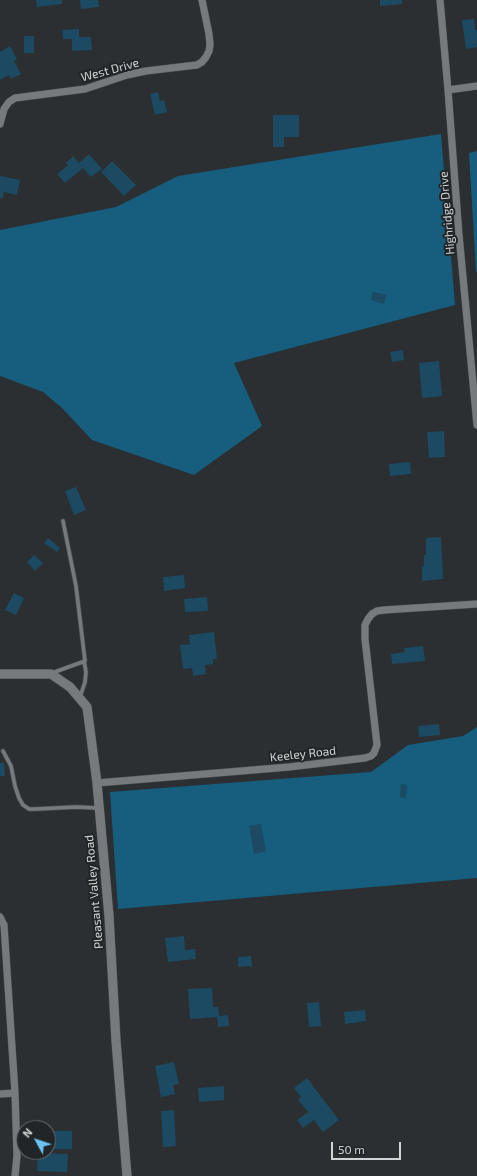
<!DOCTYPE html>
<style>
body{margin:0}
#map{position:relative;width:477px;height:1176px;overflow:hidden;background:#2b2f31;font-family:"Exo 2",sans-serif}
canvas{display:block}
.north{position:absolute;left:16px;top:1120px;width:40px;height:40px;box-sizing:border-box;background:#212527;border:1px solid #686b6d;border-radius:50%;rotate:310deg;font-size:11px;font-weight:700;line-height:16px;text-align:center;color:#d2d5d6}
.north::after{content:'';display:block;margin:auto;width:14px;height:18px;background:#6cc3f2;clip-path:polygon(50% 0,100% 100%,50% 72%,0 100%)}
.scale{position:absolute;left:331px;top:1142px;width:70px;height:18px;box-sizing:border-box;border:2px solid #d2d5d6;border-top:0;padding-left:5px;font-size:12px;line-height:14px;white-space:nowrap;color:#d2d5d6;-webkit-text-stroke:3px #212527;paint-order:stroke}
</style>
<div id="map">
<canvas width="477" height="1176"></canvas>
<div class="north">N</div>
<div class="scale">50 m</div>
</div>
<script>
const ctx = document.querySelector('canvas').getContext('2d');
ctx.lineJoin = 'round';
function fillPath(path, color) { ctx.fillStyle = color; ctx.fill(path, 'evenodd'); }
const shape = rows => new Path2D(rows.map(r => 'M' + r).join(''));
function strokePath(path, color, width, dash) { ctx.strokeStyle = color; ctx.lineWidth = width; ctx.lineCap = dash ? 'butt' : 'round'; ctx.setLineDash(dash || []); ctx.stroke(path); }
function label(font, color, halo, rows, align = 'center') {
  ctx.font = font + ' "Exo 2",sans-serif'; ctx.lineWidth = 4; ctx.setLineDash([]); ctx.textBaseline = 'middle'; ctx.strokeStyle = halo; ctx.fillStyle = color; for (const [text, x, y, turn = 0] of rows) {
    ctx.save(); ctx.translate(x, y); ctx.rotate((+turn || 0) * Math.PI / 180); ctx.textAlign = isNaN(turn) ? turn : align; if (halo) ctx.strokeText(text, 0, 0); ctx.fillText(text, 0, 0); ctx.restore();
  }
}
const green = shape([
 [441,134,455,305,234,363,262,426,194,475,92,440,62,408,43,392,0,376,0,230,116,207,178,176],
 [477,151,477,272,476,272,469,153],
 [477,727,477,878,118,909,110,792,371,772,408,745,463,736]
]);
const building = shape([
 [36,0,62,0,62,4,37,7],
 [80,0,98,0,99,7,81,9],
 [380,0,402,0,402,4,380,6],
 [474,19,475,30,477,30,477,47,466,49,462,20],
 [79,29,79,37,91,37,92,50,72,51,72,39,63,39,62,30],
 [24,36,34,36,34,53,24,53],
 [10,46,17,59,14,61,21,74,11,79,9,75,0,80,0,52],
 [158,92,160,101,164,100,167,112,155,115,150,94],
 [273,115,299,115,299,137,284,137,284,147,273,147],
 [89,154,102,169,91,177,83,168,65,183,57,174,68,165,66,163,73,156,79,163],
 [112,161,136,185,124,196,101,172],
 [0,176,20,180,17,195,4,192,3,198,0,198],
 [373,292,386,295,384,304,371,300],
 [403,350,404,360,392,362,390,352],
 [439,361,442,396,422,398,419,363],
 [444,431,445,457,429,458,427,432],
 [410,462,411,474,390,476,389,464],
 [76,487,86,510,74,515,65,491],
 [441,537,443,579,422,581,422,566,424,566,424,555,426,555,426,538],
 [48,538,60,548,57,552,44,543],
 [34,555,43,563,35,571,27,562],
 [184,575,185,588,164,591,163,577],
 [14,593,24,598,16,615,5,610],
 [207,597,208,611,185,612,184,599],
 [214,632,217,659,213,659,213,664,205,665,206,674,193,676,192,668,183,669,180,645,190,644,189,635],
 [423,646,425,661,392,664,391,654,405,652,404,648],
 [439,724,440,735,419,737,418,726],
 [0,763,4,763,5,776,0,776],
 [401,784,407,785,406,798,400,797],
 [261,824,266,851,254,854,249,826],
 [184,936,185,950,195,949,196,959,168,962,165,938],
 [251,956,252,966,238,967,238,957],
 [212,988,213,1007,218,1007,219,1016,228,1015,229,1026,218,1027,217,1017,190,1019,188,989],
 [319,1002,321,1026,309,1027,307,1003],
 [365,1010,366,1021,345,1024,344,1012],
 [174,1062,179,1084,173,1085,175,1094,161,1097,155,1066],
 [307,1078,339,1120,323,1132,314,1120,303,1128,297,1120,308,1112,298,1100,301,1097,294,1088],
 [224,1086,224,1100,199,1102,198,1088],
 [174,1110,176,1146,163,1147,161,1111],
 [48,1131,72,1131,72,1149,48,1149],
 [38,1153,68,1154,67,1172,37,1171]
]);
const service = shape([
 [52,673,85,661,76,586,63,521],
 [80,697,85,682,86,672,84,661],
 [3,751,11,766,15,786,19,798,23,805,29,809,36,809,76,807,98,808]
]);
const minor = shape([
 [440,0,448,90,459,235,477,425],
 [448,90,477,86],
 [0,124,4,109,9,102,15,98,85,89,127,75,146,71,188,66,197,65,202,62,206,57,209,51,210,45,209,34,202,0],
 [97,783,289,767,365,758,371,756,374,753,377,745,365,639,365,625,368,619,372,614,377,611,384,610,477,604],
 [0,917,4,925,15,1093,17,1156,15,1176],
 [0,1094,15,1093]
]);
const tertiary = shape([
 [0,674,51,674,70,687,87,707,97,783,109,916,116,1041,127,1176]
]);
const streetNames = [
 ["West Drive",110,70,-15],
 ["Highridge Drive",447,213,-95],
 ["Keeley Road",303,754,-6],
 ["Pleasant Valley Road",94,892,-95]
];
fillPath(green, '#165d7e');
fillPath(building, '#1b4a62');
strokePath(service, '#484c4e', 5);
strokePath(minor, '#484c4e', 8);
strokePath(tertiary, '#484c4e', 10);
strokePath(service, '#767a7d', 3.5);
strokePath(minor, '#767a7d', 7);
strokePath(tertiary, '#767a7d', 9);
label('12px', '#d2d5d6', '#212527', streetNames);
</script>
